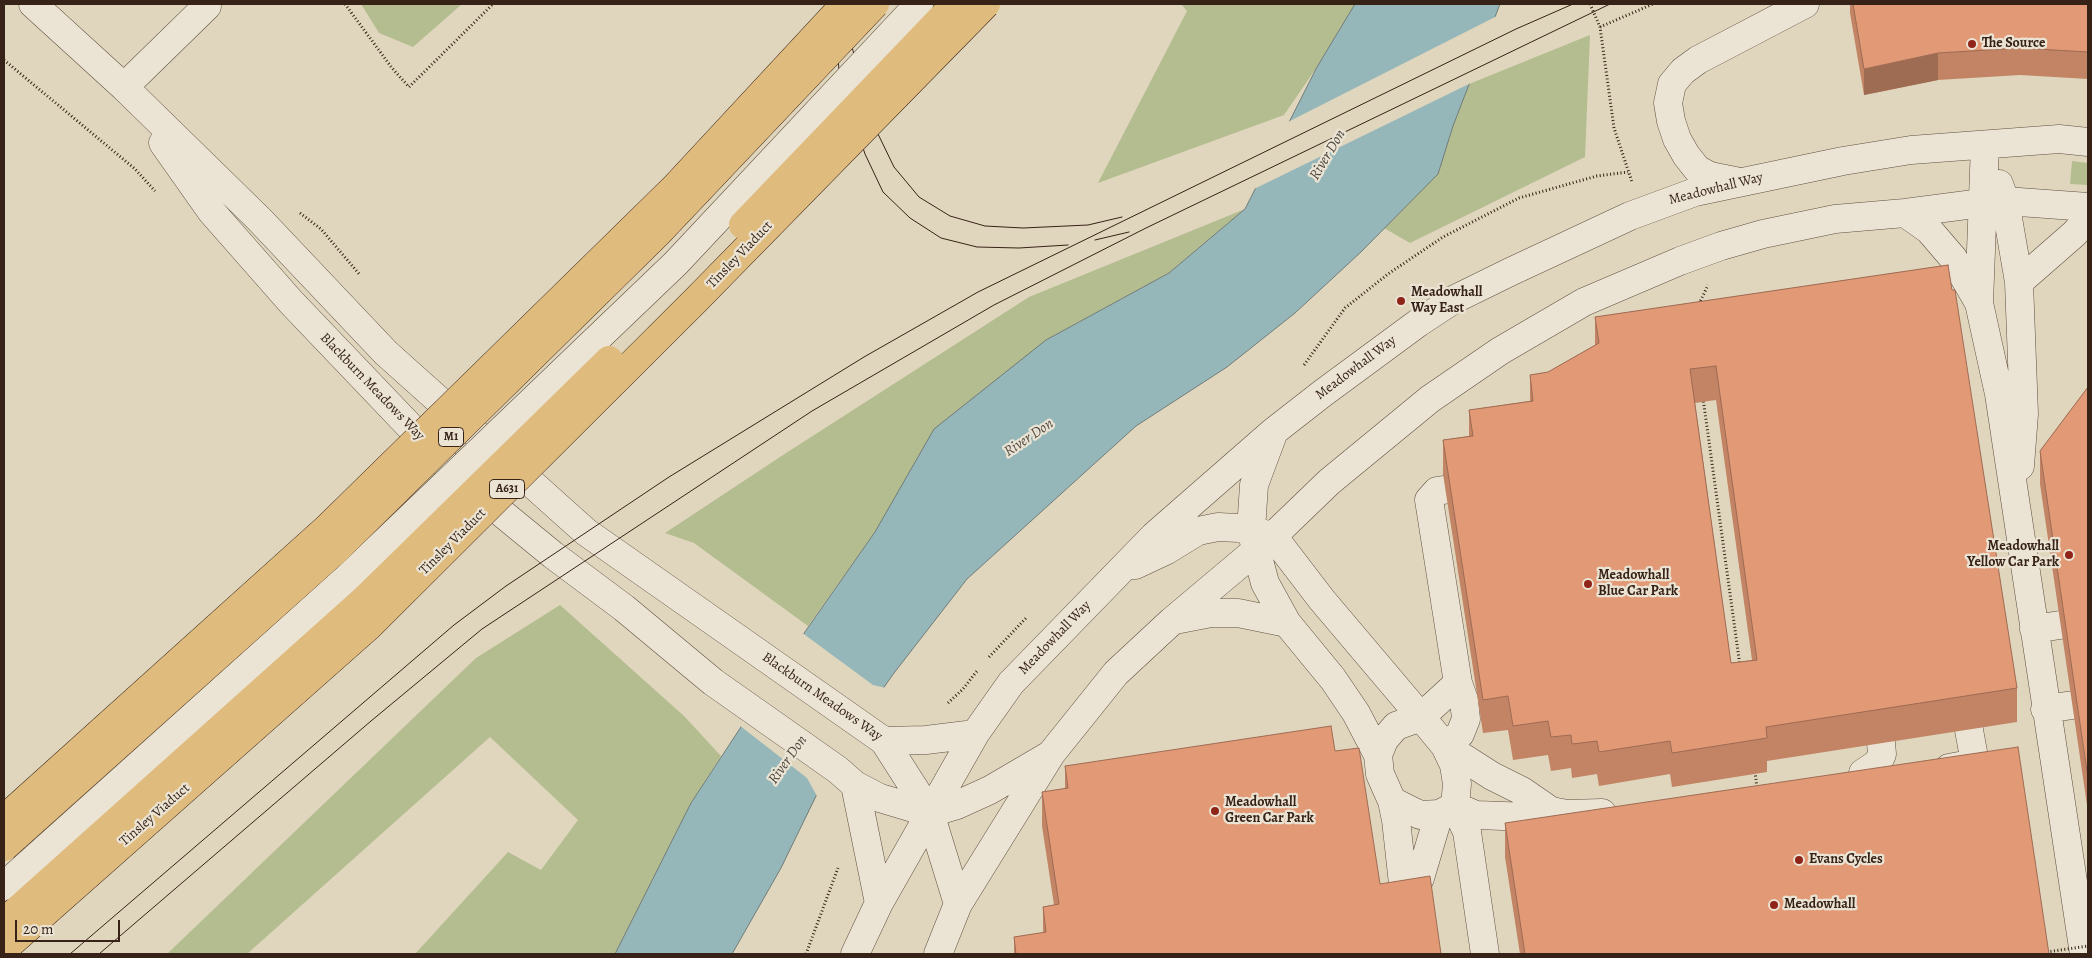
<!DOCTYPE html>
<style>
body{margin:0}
#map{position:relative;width:2092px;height:958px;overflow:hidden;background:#e0d6bd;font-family:Alegreya,serif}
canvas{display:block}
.frame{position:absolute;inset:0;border:5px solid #362216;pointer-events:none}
.scale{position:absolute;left:15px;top:920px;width:105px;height:22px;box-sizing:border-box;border:2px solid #362216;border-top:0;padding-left:6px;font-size:15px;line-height:18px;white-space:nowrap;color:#362216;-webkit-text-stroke:4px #ebe4d4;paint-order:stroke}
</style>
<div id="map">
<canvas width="2092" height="958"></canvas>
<div class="frame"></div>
<div class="scale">20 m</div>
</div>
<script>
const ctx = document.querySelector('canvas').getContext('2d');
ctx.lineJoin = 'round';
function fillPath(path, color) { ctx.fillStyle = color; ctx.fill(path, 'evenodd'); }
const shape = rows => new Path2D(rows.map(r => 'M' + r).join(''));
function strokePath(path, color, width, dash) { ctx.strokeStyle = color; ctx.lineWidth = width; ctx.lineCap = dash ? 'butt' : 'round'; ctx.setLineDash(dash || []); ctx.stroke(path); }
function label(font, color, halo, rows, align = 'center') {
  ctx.font = font + ' Alegreya,serif'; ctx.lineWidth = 4.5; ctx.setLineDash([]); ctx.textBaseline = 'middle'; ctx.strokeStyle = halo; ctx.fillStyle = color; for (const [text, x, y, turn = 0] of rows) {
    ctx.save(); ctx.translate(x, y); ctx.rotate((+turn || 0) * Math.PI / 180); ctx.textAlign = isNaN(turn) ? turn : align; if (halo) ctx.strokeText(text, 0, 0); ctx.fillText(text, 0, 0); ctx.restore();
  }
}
const green = shape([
 [361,4,462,4,413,47,379,33],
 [1181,4,1355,4,1317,67,1284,115,1098,183,1187,11],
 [1590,35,1585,157,1410,243,1384,228,1438,174,1453,126,1469,84],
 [2072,161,2088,163,2088,185,2070,184],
 [1245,209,1169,273,1046,340,875,532,808,626,694,543,665,533,783,455,1029,297],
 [560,605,684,716,721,756,691,803,615,954,415,954,508,852,541,870,578,820,490,737,247,954,167,954,476,658]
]);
const water = shape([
 [1355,4,1500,4,1453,126,1438,174,1361,252,1295,313,1227,367,1136,426,967,579,894,673,836,755,781,868,732,954,615,954,691,803,781,666,875,532,934,429,1046,340,1169,273,1245,209,1317,67,1355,4]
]);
const pier = shape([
 [1499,15,1473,82,1252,190,1286,123],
 [801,632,873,685,886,688,838,757,818,798,807,778,739,725]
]);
const path = shape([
 [345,4,392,68,409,87,493,4],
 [1590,4,1600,27,1614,128,1632,182],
 [1600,27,1653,4],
 [4,60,135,169,155,191],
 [300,213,321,229,360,275],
 [1699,304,1708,285],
 [1304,365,1345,308,1388,274,1443,237,1519,198,1597,176,1628,172],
 [1703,398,1740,666],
 [989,657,1026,618],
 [948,703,963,689,977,671],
 [1755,772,1757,788],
 [806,954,838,868]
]);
const minor = shape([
 [33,4,124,87,259,219,386,353,586,532,884,741,930,813,958,904],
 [124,87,207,6],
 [163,143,211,211,291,302,459,478,553,555,624,608,713,682,838,770,855,785,880,798,930,813],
 [1985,145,1979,303,1999,394,2084,954],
 [1735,181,1710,176,1697,169,1686,155,1677,139,1671,121,1668,103,1672,84,1683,71,1698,60,1805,4],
 [1999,184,2005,201,2019,282,2024,414,2020,466],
 [1905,213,1929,230,1953,258,1979,303],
 [2019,282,2074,234,2088,219],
 [1273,434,1254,485,1251,530,1265,583,1287,623,1333,679,1356,713,1378,755],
 [1482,484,1437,491,1429,500,1458,683,1464,700,1466,719,1460,734,1445,746,1492,776,1522,791,1551,811,1567,814,1602,813],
 [1135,565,1167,550,1198,531,1218,527,1239,528,1273,536,1322,600,1421,717,1445,746,1454,765,1457,784,1455,806,1439,814,1420,815,1392,801,1380,774,1378,755,1384,740,1396,726,1421,717,1458,683],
 [1175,620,1211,613,1238,613,1287,623],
 [2034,629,2060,625],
 [2045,709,2073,705],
 [884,741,926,740,975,734],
 [1949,768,1975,763,1969,730],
 [1863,773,1878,763,1882,754,1881,743],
 [855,785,879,903],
 [1392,801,1396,820,1406,911,1413,954],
 [1455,806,1467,832,1485,954],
 [1455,806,1476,815,1530,817,1551,811],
 [930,813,957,805,990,790,1048,756],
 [1407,907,1420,878,1439,814],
 [855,954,879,903,975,734,1011,683,1154,536,1273,432,1323,393,1418,323,1453,300,1510,272,1630,216,1695,192,1843,161,1911,150,2059,139,2088,142],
 [938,954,958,904,1051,754,1116,673,1172,621,1273,536,1329,482,1430,399,1500,351,1584,302,1680,261,1721,246,1763,234,1835,219,1905,213,1982,203,2005,201,2088,207]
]);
const tram = shape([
 [831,4,840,77,865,154,883,192,910,218,941,238,977,247,1019,248,1068,245],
 [839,4,878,134,894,167,919,197,950,216,985,226,1023,228,1088,225,1122,217],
 [1095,240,1129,232],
 [70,954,454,625,506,586,669,477,864,357,978,292,1516,29,1573,4],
 [99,954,371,721,482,629,812,411,994,305,1146,228,1610,4]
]);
const pathBridge = shape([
 [2047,952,2088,946]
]);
const minorBridge = shape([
 [4,886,345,580,676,263,919,4]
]);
const highwayBridge = shape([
 [743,225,955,4],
 [4,819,326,529,675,187,845,4],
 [4,847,335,551,657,234,875,4],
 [4,922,364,600,609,360],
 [4,949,368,627,696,300,986,4]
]);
const wall = shape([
 [1850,4,2088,4,2088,79,2020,75,1938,80,1864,95,1850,13],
 [1948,265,2017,688,2017,722,1767,761,1767,772,1672,787,1670,774,1599,786,1597,774,1572,778,1571,768,1551,771,1548,755,1513,760,1508,730,1483,733,1443,474,1443,440,1469,436,1469,410,1530,401,1530,375,1548,372,1595,345,1595,317],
 [1716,400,1752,660,1731,663,1695,403],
 [2088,387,2088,812,2040,484,2040,451],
 [1335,751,1380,884,1441,954,1014,954,1014,937,1043,933,1043,907,1054,905,1042,826,1042,792,1065,789,1065,766],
 [1505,823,2049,954,1520,954,1505,857]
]);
const shadedWall = shape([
 [1938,53,1938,80,1864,95,1864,69]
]);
const building = shape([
 [1853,4,2088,4,2088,52,2020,48,1938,53,1864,69,1853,4],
 [1948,265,1952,290,1955,290,2017,688,1766,727,1767,738,1672,753,1670,741,1599,752,1597,741,1572,744,1571,735,1551,737,1548,721,1513,726,1508,696,1483,700,1443,440,1473,436,1469,410,1533,401,1530,375,1548,372,1599,343,1595,317,1948,265],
 [1716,366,1757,660,1731,663,1690,369,1716,366],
 [2088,387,2088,778,2040,451,2088,387],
 [1331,726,1335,751,1359,748,1380,884,1430,876,1441,954,1016,954,1014,937,1046,932,1043,907,1059,904,1042,792,1068,788,1065,766,1331,726],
 [2018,747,2049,954,1525,954,1505,823,2018,747]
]);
const markers = [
 [1972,44,5,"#8f2418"],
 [1401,301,5,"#8f2418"],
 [2069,555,5,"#8f2418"],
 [1588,584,5,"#8f2418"],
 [1215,811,5,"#8f2418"],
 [1799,860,5,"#8f2418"],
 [1774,905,5,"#8f2418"]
];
const shields = [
 [451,437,25],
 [507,489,35]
];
const shieldNames = [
 ["M1",451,437],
 ["A631",507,489]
];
const poiNames = [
 ["The Source",1982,44],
 ["Meadowhall",1411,293],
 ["Way East",1411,309],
 ["Meadowhall",2059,547,"right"],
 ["Yellow Car Park",2059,563,"right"],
 ["Meadowhall",1598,576],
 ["Blue Car Park",1598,592],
 ["Meadowhall",1225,803],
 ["Green Car Park",1225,819],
 ["Evans Cycles",1809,860],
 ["Meadowhall",1784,905]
];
const streetNames = [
 ["Meadowhall Way",1716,189,-14],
 ["Tinsley Viaduct",740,255,-46],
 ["Meadowhall Way",1356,368,-37],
 ["Blackburn Meadows Way",372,387,46],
 ["Tinsley Viaduct",453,542,-45],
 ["Meadowhall Way",1055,638,-46],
 ["Blackburn Meadows Way",822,697,35],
 ["Tinsley Viaduct",155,815,-41]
];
const waterNames = [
 ["River Don",1328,155,-59],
 ["River Don",1029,438,-34],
 ["River Don",788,760,-55]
];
fillPath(green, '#b4bd90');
fillPath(water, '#96b7b9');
strokePath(water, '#707b78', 1);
fillPath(pier, '#e0d6bd');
strokePath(minor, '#604f40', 29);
strokePath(path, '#362216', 3, [1, 2.5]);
strokePath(minor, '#ebe4d4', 28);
strokePath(tram, '#362216', 1);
strokePath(minorBridge, '#604f40', 29, []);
strokePath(highwayBridge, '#362216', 29, []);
strokePath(pathBridge, '#362216', 3, [1, 2.5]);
strokePath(minorBridge, '#ebe4d4', 28);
strokePath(highwayBridge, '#e0bb7e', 28);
fillPath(wall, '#c28465');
fillPath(shadedWall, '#9e6b53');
fillPath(building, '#e29976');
strokePath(building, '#9e6b53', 1);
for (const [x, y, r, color] of markers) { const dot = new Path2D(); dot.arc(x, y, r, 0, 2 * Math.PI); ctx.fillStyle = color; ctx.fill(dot); strokePath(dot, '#ebe4d4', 2); }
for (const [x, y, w] of shields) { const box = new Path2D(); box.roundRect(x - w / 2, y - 9.5, w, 19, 4); ctx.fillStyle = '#ebe4d4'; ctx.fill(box); strokePath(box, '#362216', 1); }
label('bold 12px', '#362216', null, shieldNames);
label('bold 14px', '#362216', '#ebe4d4', poiNames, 'left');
label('14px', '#362216', '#ebe4d4', streetNames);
label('italic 15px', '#4e473f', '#ebe4d4', waterNames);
</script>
